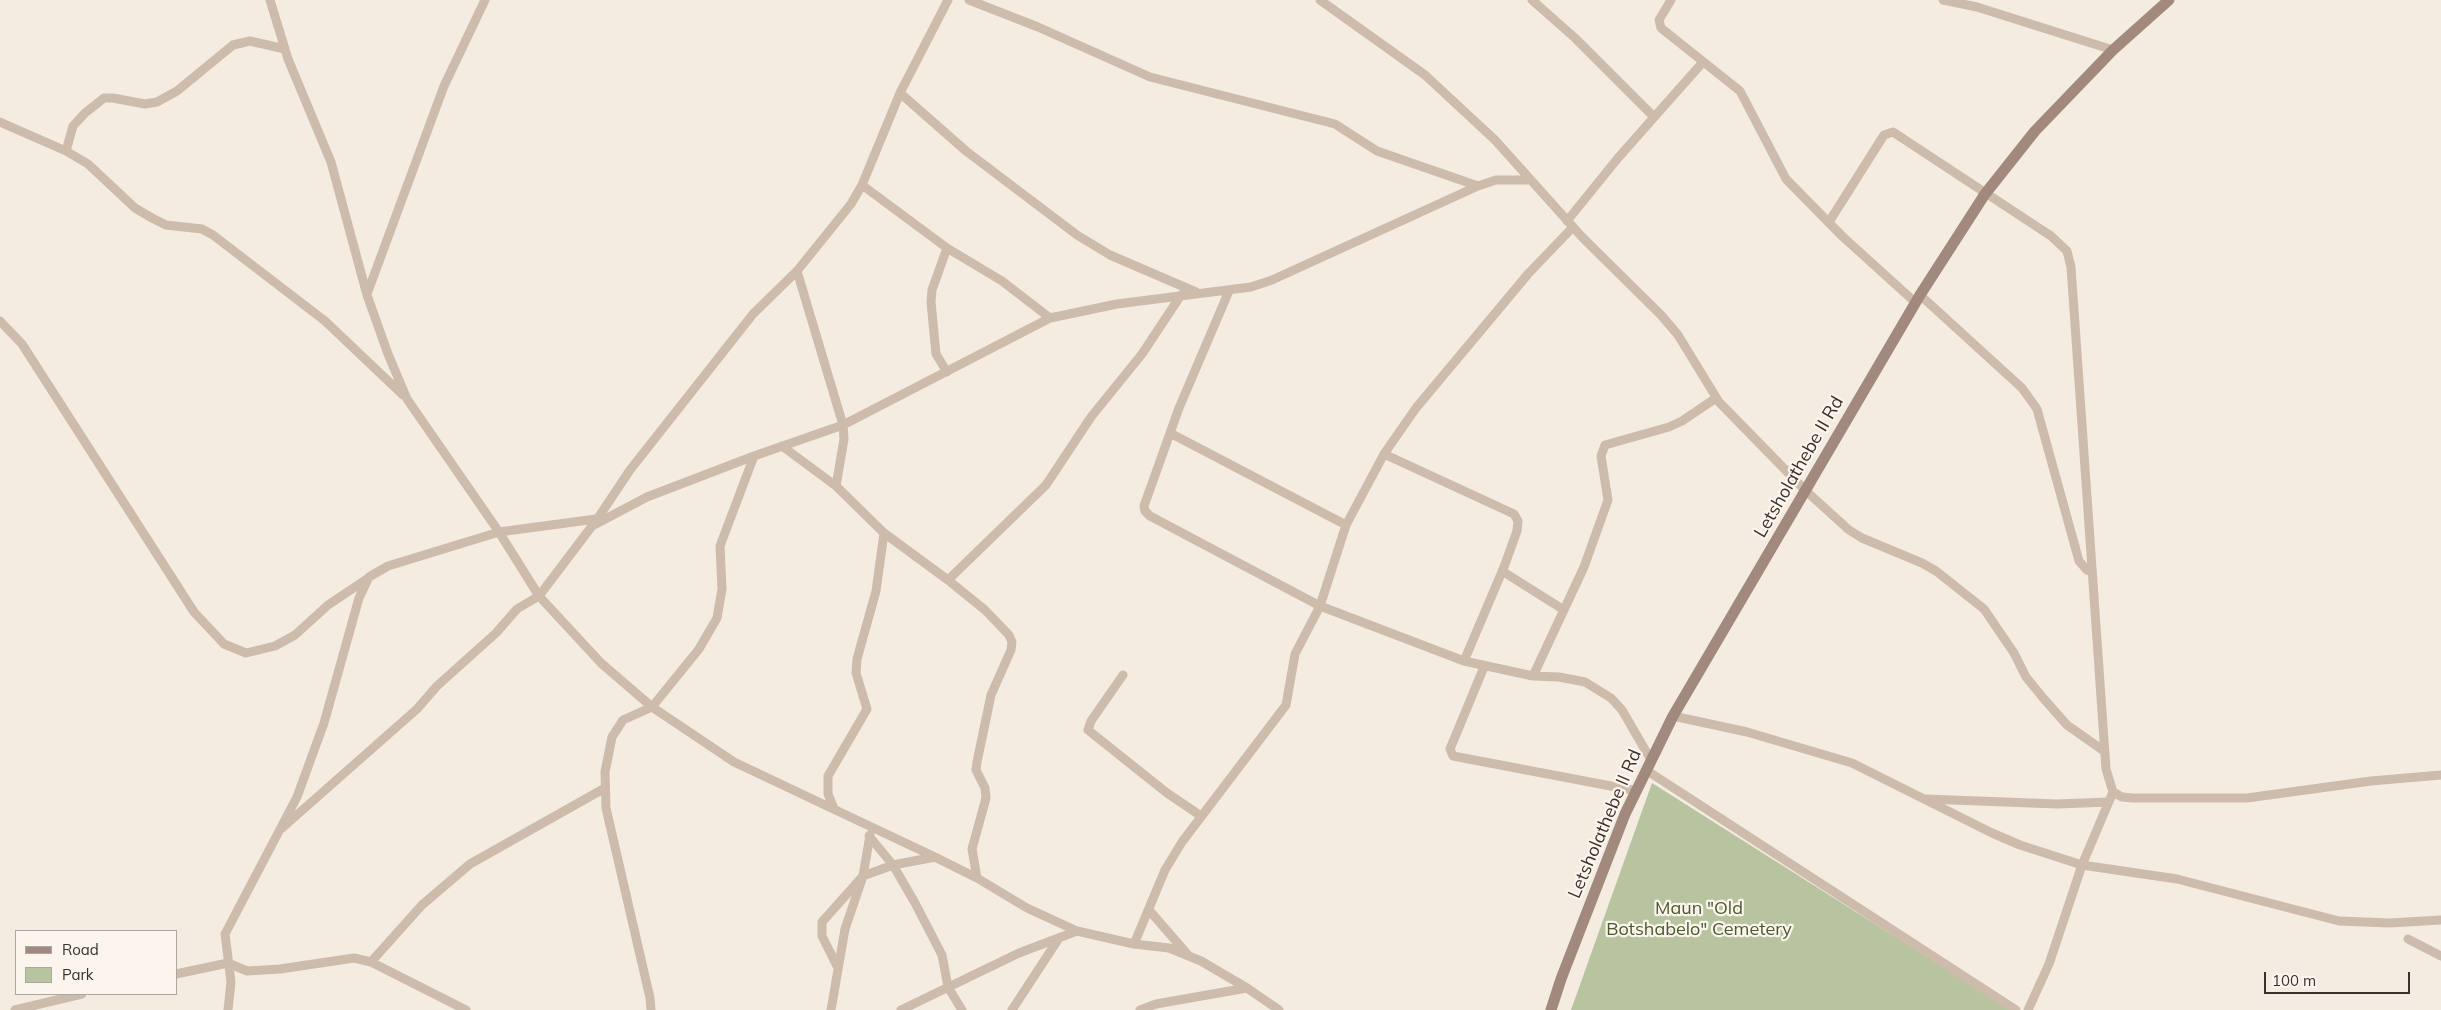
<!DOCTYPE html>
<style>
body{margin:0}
#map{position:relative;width:2441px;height:1010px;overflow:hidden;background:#f4ebe1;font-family:Mulish,sans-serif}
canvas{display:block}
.legend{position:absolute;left:15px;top:930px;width:162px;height:65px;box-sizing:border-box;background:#fbf5ee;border:1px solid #aea6a0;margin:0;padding:6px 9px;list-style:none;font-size:15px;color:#3b302b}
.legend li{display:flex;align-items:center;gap:10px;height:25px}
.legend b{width:25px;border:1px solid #aea6a0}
.scale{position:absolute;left:2264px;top:972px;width:146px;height:22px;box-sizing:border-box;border:2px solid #3b302b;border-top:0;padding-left:6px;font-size:15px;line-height:18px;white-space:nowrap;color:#3b302b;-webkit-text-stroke:4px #fbf5ee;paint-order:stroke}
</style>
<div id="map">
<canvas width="2441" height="1010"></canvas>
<ul class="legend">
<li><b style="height:6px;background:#a18a7d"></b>Road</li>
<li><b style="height:14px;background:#b8c4a0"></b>Park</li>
</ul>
<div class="scale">100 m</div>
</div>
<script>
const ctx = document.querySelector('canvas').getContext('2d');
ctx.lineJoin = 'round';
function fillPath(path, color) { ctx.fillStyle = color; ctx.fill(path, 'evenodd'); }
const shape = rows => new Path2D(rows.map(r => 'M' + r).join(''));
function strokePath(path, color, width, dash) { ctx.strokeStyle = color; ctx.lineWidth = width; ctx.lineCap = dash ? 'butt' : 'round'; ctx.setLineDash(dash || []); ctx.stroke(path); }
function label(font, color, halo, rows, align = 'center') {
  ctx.font = font + ' Mulish,sans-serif'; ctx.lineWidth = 4.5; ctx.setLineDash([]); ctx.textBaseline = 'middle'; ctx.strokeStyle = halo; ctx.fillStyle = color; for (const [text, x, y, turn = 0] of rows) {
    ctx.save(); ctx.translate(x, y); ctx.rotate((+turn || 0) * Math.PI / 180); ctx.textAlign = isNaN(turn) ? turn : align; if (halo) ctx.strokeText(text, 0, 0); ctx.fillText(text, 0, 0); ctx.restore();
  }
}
const green = shape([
 [1652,783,2011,1010,1571,1010]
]);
const street = shape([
 [270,0,288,59,331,162,367,295,388,354,407,399,499,532,539,596,601,663,652,707,734,762,935,857,977,878,1027,908,1077,931,1134,944,1169,948,1201,961,1247,988,1279,1010],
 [969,0,1038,27,1150,77,1335,124,1377,151,1478,186],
 [1320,0,1425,75,1495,140,1582,237,1661,315,1678,335,1719,402,1806,491,1849,530,1862,538,1922,563,1936,571,1984,609,2014,653,2026,677,2044,699,2067,725,2104,751],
 [1532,0,1575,38,1654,117],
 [1671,0,1659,20,1661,28,1740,91,1786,179,1842,236,1916,303],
 [1943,0,1977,7,2113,50],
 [900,93,966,151,1077,235,1110,255,1196,292],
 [0,122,66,151,88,164,135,208,152,218,166,225,202,229,213,235,325,321,403,395],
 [66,151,73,126,85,113,104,98,113,98,145,104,157,102,177,91,233,45,250,41,285,49],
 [862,185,947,248,1002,281,1050,318],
 [1567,221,1618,158,1703,62],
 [1829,222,1884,135,1893,132,2051,236,2067,251,2071,267,2106,769,2113,792,2122,797,2133,798,2247,798,2371,781,2441,775],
 [797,271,843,425,844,439,836,486,884,533,948,580,1046,485,1091,417,1142,354,1181,295],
 [1229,291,1179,408,1144,506,1145,511,1150,516,1320,606,1346,525,1384,454,1416,408,1528,274,1573,227],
 [367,294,444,86,485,0],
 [1920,295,2022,388,2037,409,2079,561,2087,570,2092,572],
 [0,321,22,344,194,612,224,644,246,653,275,646,295,635,328,605,367,579],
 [947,372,936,354,931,302,932,290,947,248],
 [1170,433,1346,525],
 [782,446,836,486],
 [1384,454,1514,514,1518,521,1517,531,1504,567,1464,661],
 [594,524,630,470,753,314,797,271,851,204,862,185,900,93,948,0],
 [1502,571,1564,610],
 [948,580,985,610,1009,635,1012,642,1011,650,991,695,977,762,976,770,985,788,986,798,972,849,977,878],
 [1484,667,1450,749,1453,756,1637,791],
 [1123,675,1091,721,1088,730,1167,793,1201,816],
 [1533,676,1584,567,1608,500,1601,456,1605,445,1669,427,1682,421,1716,398],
 [1673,716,1747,732,1852,763,1992,833,2020,845,2082,865,2177,879,2339,921,2390,923,2441,920],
 [1646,770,2016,1010],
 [1926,799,2057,804,2109,802],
 [834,809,828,794,828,776,867,709,856,673,857,659,876,591,884,533],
 [281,829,417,709,437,686,496,633,517,609,539,596,592,526,647,497,754,456,843,425,1050,318,1117,304,1251,287,1272,280,1478,186,1496,180,1528,180],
 [869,836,893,865,915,903,942,955,948,987,962,1010],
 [1149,910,1188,955],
 [2408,939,2441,956],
 [1134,944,1165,870,1182,842,1286,705,1295,654,1320,606,1464,661,1533,676,1559,677,1585,682,1611,698,1622,710,1651,760],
 [371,962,422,905,470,864,605,788],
 [837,966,822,936,822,922,863,876,893,865,935,857],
 [176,974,228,963,247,971,280,969,354,958,371,962,466,1010],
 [15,1010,82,994],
 [228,1010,231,982,225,934,297,797,324,723,359,598,369,577,388,566,499,532,596,519],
 [651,1010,650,998,606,808,605,772,612,737,623,720,652,707,699,649,717,618,722,589,720,546,754,456],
 [831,1010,845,929,863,876,870,835],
 [901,1010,1019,953,1077,931],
 [1012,1010,1059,938],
 [1140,1010,1156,1004,1247,988],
 [2028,1010,2049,964,2082,865,2113,792]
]);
const secondary = shape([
 [1551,1010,1561,979,1625,814,1673,716,1920,295,1985,194,2035,131,2113,50,2169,0]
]);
const streetNames = [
 ["Letsholathebe II Rd",1799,467,-60],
 ["Letsholathebe II Rd",1605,824,-67]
];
const parkNames = [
 ["Maun \"Old",1699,909],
 ["Botshabelo\" Cemetery",1699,930]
];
fillPath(green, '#b8c4a0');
strokePath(street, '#cdbbac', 9);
strokePath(secondary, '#a18a7d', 11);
label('18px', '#3b302b', '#fbf5ee', streetNames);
label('18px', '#4a5a2e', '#fbf5ee', parkNames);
</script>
